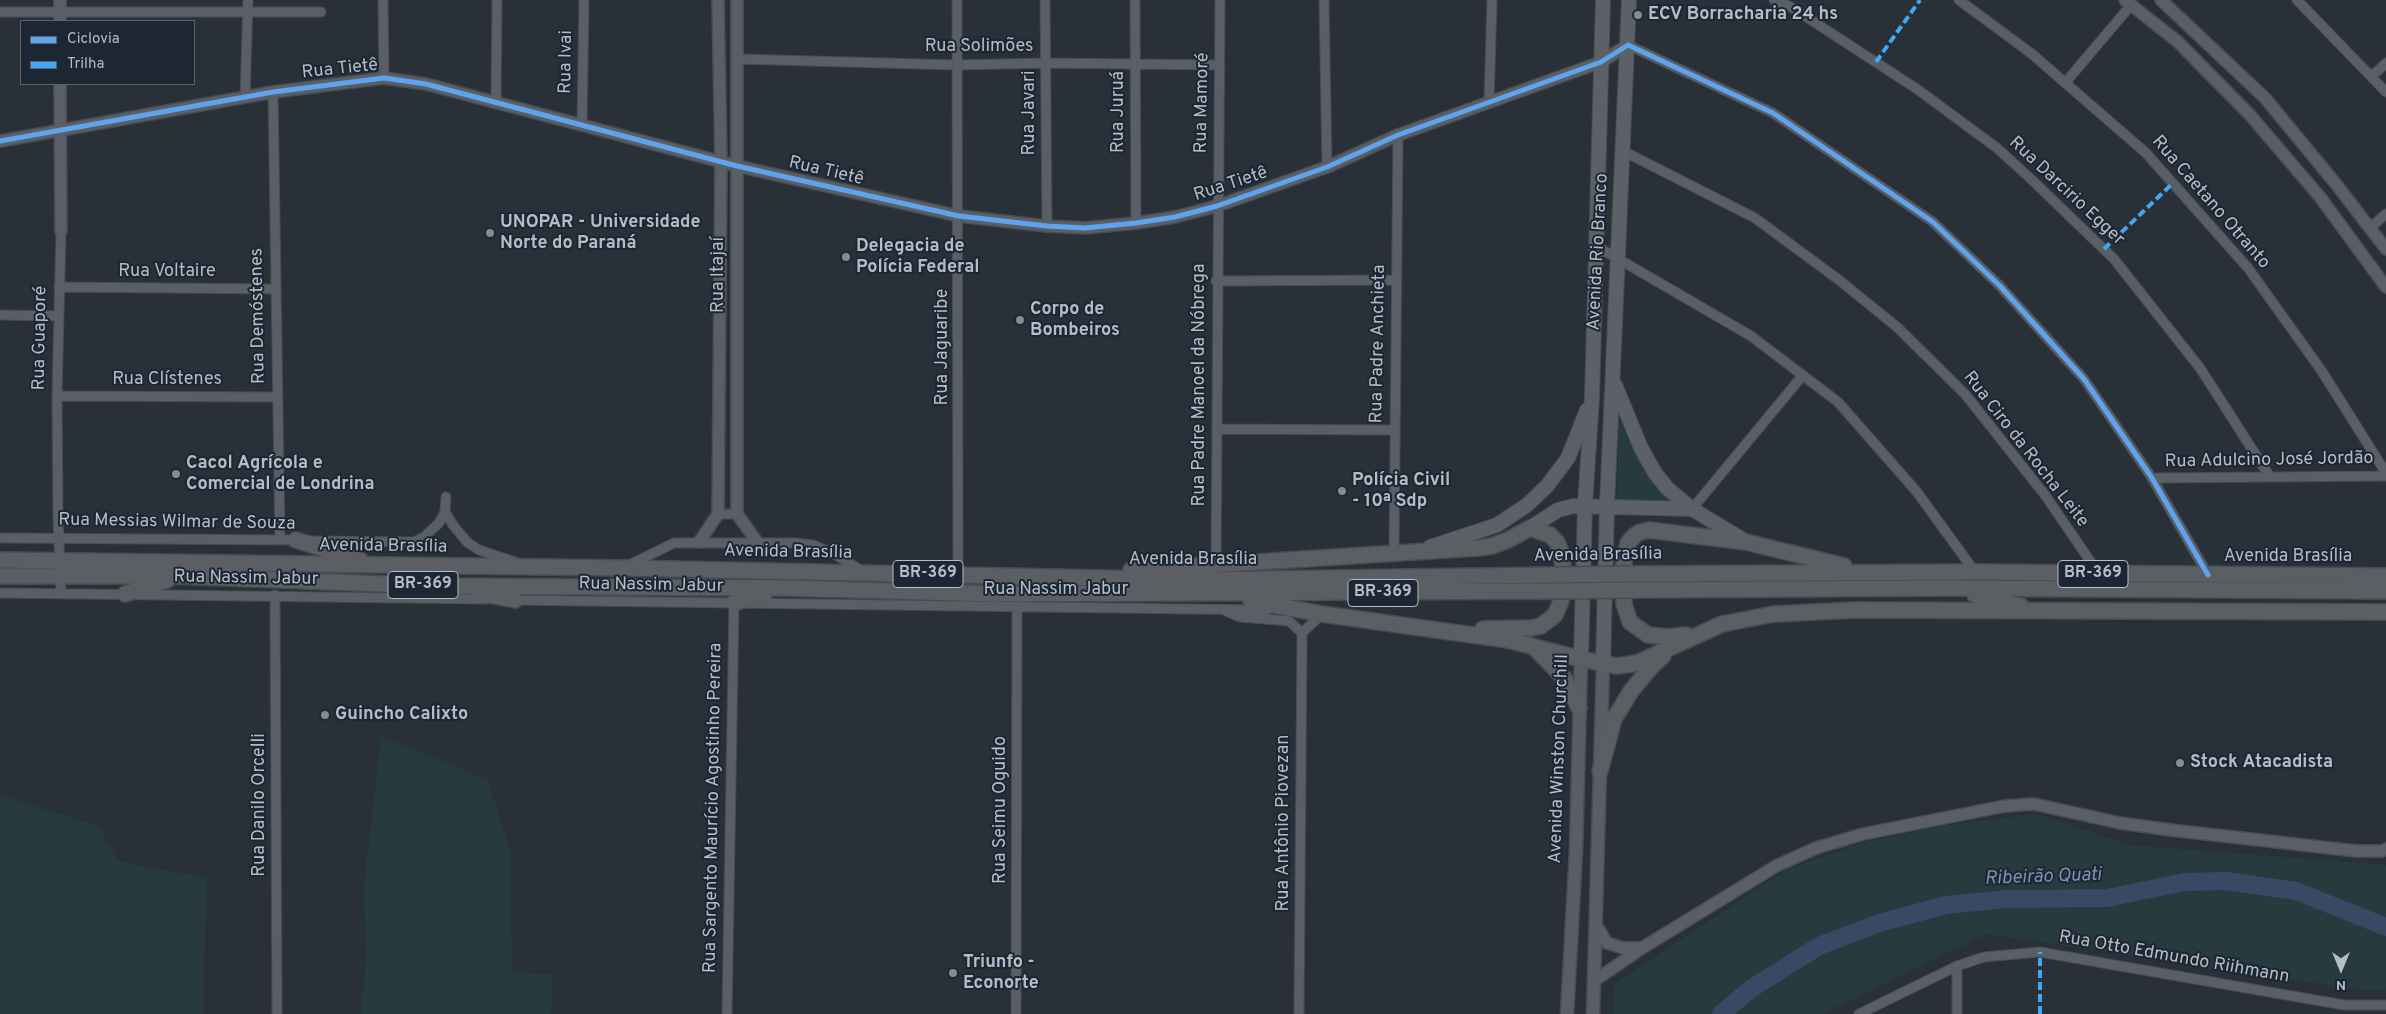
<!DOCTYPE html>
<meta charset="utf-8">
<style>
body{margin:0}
#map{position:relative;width:2386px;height:1014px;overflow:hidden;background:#2a3038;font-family:Overpass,sans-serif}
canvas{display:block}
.legend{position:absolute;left:20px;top:20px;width:175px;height:65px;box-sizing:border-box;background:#1d2633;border:1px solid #59626f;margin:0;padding:6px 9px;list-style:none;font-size:15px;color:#b4bcc9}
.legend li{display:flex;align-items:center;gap:10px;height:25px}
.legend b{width:25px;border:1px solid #59626f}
.north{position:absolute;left:2316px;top:944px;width:50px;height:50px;-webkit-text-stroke:4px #1d2633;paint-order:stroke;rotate:180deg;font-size:14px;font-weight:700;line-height:20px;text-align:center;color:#b4bcc9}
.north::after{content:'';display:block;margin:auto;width:18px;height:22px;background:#b4bcc9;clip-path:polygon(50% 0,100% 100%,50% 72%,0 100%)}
</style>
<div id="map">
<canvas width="2386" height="1014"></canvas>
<ul class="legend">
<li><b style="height:6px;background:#60a3ed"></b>Ciclovia</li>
<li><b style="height:6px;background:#3fa9f5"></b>Trilha</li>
</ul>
<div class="north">N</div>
</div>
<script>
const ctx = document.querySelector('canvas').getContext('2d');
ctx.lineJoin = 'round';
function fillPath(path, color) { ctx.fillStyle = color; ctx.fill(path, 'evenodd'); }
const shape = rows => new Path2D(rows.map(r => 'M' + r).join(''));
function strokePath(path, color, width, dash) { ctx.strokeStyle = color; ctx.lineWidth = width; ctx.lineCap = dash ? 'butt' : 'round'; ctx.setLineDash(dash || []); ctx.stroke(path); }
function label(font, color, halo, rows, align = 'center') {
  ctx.font = font + ' Overpass,sans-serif'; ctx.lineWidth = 4; ctx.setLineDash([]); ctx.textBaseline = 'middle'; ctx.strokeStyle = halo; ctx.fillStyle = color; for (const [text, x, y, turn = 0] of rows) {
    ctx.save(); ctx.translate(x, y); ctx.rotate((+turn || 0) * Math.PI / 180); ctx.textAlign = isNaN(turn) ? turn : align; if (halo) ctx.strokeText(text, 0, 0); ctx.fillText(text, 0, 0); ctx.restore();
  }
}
const green = shape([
 [1618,416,1640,462,1663,495,1675,507,1618,499],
 [381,736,488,780,510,851,512,972,553,975,551,1014,361,1014,366,957,364,887],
 [0,795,98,826,118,861,206,878,204,1014,0,1014],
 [2037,814,2129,845,2386,865,2386,991,2361,990,1987,934,1822,1014,1613,1014,1614,984,1788,869,1861,843,1947,825]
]);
const river = shape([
 [1721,1014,1752,988,1819,946,1879,923,1946,905,2007,899,2107,898,2185,882,2226,881,2296,891,2386,927]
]);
const minor = shape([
 [383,0,384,78],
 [957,0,958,574],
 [1045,0,1047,226],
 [1135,0,1136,223],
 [1324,0,1327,167],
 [1774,0,1791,7,1917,89,1997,148,2031,179,2114,259,2200,368,2270,477],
 [1959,0,2032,54,2146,153,2248,268,2321,370,2386,473],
 [2297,0,2386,92],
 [0,12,321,12],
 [1628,45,1773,113,1933,222,2000,286,2084,379,2152,478,2208,575],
 [738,59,957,65,1046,63,1220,65],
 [2372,76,2386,63],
 [2065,83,2131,5],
 [273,92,280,540],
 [245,97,248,0],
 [496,102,497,0],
 [1489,102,1492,0],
 [582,125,584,0],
 [1623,151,1755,218,1839,280,1897,327,1965,394,2045,495,2099,574],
 [2370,228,2386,214],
 [61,231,57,396,58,517,61,592],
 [1596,246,1751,336,1838,402,1917,492,1975,572],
 [1216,281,1396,280],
 [59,287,275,289],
 [0,315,58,316],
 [57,396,276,397],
 [1218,429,1394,430],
 [2152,478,2386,476],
 [1692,509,1803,375],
 [445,512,453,525,467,542,479,550,515,562],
 [718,514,737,514],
 [0,538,298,540],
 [311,541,414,542,424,537,439,523,445,512,446,497],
 [1394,554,1398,135],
 [1216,564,1220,0],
 [627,566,674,543,795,543,813,545,833,553,862,571],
 [0,593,485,599],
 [275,595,277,1014],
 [510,600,1267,610],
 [1226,611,1240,617,1289,621,1302,633],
 [1302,633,1322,614],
 [1957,966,1957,1014],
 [727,1014,734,603],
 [1016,1014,1017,606],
 [1299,1014,1302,633],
 [1859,1014,1957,966,1984,957,2040,952,2344,1005,2386,1005]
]);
const tertiary = shape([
 [60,0,60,21],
 [737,0,737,514,758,543],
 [2125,0,2178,42,2250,115,2320,197,2386,287],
 [2161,0,2265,98,2336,184,2386,249],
 [60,84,61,231],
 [0,141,273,92,384,78,426,84,737,166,959,216,1047,226,1085,228,1136,223,1175,217,1217,206,1327,167,1398,135,1601,62,1628,45],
 [699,542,718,514,721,162,718,0],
 [1596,925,1607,943,1623,948,1642,948],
 [1594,981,1642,948,1776,866,1816,848,1863,834,2005,806,2034,804,2120,823,2171,830,2356,851,2382,851,2386,849]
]);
const secondary = shape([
 [1567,1014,1576,851,1581,659],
 [1593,1014,1603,664]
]);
const primary = shape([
 [1615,385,1641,448,1655,473,1667,488,1692,509,1745,541],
 [1530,528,1558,510,1573,506,1692,509],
 [1430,547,1497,525,1527,505,1547,486,1568,458,1587,410],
 [1581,659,1585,505,1592,397,1603,0],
 [1603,664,1607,506,1629,0]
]);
const trunk = shape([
 [296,540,360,560],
 [0,560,624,568,1196,580,1553,575],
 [1131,570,1477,548,1492,546,1508,540,1530,528,1550,535,1557,542,1561,552,1563,567,1561,601,1555,615,1541,626,1531,628,1483,629],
 [1631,574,1975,572,2386,576],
 [0,576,177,576,436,586,786,588,994,594,1553,591],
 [1631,590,1949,588,2386,591],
 [479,593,515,600],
 [125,594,167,580],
 [1975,595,2021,606],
 [1251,601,1322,614,1508,640,1581,659,1617,666,1637,663,1722,624,1774,614,1855,610,2386,612],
 [734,603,765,593],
 [1686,635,1669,637,1648,635,1630,622,1624,604,1624,559,1628,543,1634,536,1640,532,1649,530,1746,542,1844,566],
 [1534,647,1564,678,1579,708],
 [1600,771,1614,719,1631,691,1652,666,1663,656]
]);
const trunkBridge = shape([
 [1553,575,1631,574],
 [1553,591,1631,590]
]);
const quiet = shape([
 [1876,62,1920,0],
 [2104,249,2173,183],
 [2040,1014,2040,952]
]);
const cycleway = shape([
 [0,141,273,92,384,78,426,84,737,166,959,216,1047,226,1085,228,1136,223,1175,217,1217,206,1327,167,1398,135,1601,62,1628,45,1773,113,1933,222,2000,286,2084,379,2152,478,2208,575]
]);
const markers = [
 [1638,15,5,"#848b96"],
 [490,233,5,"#848b96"],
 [846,257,5,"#848b96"],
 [1020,320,5,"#848b96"],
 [176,474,5,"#848b96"],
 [1342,491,5,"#848b96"],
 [325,715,5,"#848b96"],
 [2180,763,5,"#848b96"],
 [953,973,5,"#848b96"]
];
const shields = [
 [928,574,70],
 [2093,574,70],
 [423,585,70],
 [1383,593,70]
];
const shieldNames = [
 ["BR-369",928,574],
 ["BR-369",2093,574],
 ["BR-369",423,585],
 ["BR-369",1383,593]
];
const poiNames = [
 ["ECV Borracharia 24 hs",1648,15],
 ["UNOPAR - Universidade",500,223],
 ["Norte do Paraná",500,244],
 ["Delegacia de",856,247],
 ["Polícia Federal",856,268],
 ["Corpo de",1030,310],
 ["Bombeiros",1030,331],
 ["Cacol Agrícola e",186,464],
 ["Comercial de Londrina",186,485],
 ["Polícia Civil",1352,481],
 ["- 10ª Sdp",1352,502],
 ["Guincho Calixto",335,715],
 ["Stock Atacadista",2190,763],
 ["Triunfo -",963,963],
 ["Econorte",963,984]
];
const streetNames = [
 ["Rua Solimões",979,47],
 ["Rua Ivai",567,62,-89],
 ["Rua Tietê",340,70,-6],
 ["Rua Mamoré",1203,103,-89],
 ["Rua Juruá",1119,112,-90],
 ["Rua Javari",1030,113,-90],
 ["Rua Tietê",826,172,13],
 ["Rua Tietê",1231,185,-18],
 ["Rua Darcirio Egger",2066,192,43],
 ["Rua Caetano Otranto",2210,203,49],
 ["Avenida Rio Branco",1599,252,-87],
 ["Rua Voltaire",167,272],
 ["Rua Itajaí",719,275,-90],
 ["Rua Demóstenes",259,316,-91],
 ["Rua Guaporé",41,338,-89],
 ["Rua Padre Anchieta",1379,344,-89],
 ["Rua Jaguaribe",943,347,-90],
 ["Rua Clístenes",167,380],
 ["Rua Padre Manoel da Nóbrega",1200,385,-90],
 ["Rua Ciro da Rocha Leite",2025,450,52],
 ["Rua Adulcino José Jordão",2269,461,-1],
 ["Rua Messias Wilmar de Souza",177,523,1],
 ["Avenida Brasília",383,547,1],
 ["Avenida Brasília",788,553,1],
 ["Avenida Brasília",1598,556,-1],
 ["Avenida Brasília",2288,557],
 ["Avenida Brasília",1193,560],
 ["Rua Nassim Jabur",246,579,1],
 ["Rua Nassim Jabur",651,586,1],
 ["Rua Nassim Jabur",1056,590],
 ["Avenida Winston Churchill",1560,759,-88],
 ["Rua Danilo Orcelli",260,805,-90],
 ["Rua Sargento Maurício Agostinho Pereira",714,808,-89],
 ["Rua Seimu Oguido",1001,810,-90],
 ["Rua Antônio Piovezan",1284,823,-90],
 ["Rua Otto Edmundo Riihmann",2174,958,10]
];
const waterNames = [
 ["Ribeirão Quati",2043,878,-2]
];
fillPath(green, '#273a3e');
strokePath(river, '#384963', 18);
strokePath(minor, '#484c53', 11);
strokePath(tertiary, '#484c53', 14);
strokePath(secondary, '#484c53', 15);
strokePath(primary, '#484c55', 16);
strokePath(trunk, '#474c53', 18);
strokePath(minor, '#5a5e66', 9);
strokePath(tertiary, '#5a5e66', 11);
strokePath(secondary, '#595d64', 12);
strokePath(primary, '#5c6168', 14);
strokePath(trunk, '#5b5f64', 15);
strokePath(trunkBridge, '#474c53', 18, []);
strokePath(trunkBridge, '#5b5f64', 15);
strokePath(quiet, '#3fa9f5', 4, [8, 4]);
strokePath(cycleway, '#60a3ed', 5);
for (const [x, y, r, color] of markers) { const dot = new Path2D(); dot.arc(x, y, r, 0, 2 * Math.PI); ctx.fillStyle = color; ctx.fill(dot); strokePath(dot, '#1d2633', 2); }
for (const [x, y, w] of shields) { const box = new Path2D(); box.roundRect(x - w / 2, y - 13.5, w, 27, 4); ctx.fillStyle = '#1d2633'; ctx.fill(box); strokePath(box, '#b4bcc9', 1); }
label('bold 16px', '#b4bcc9', null, shieldNames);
label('bold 18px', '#b4bcc9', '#1d2633', poiNames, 'left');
label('18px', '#b4bcc9', '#1d2633', streetNames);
label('italic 19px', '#7c92b1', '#1d2633', waterNames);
</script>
